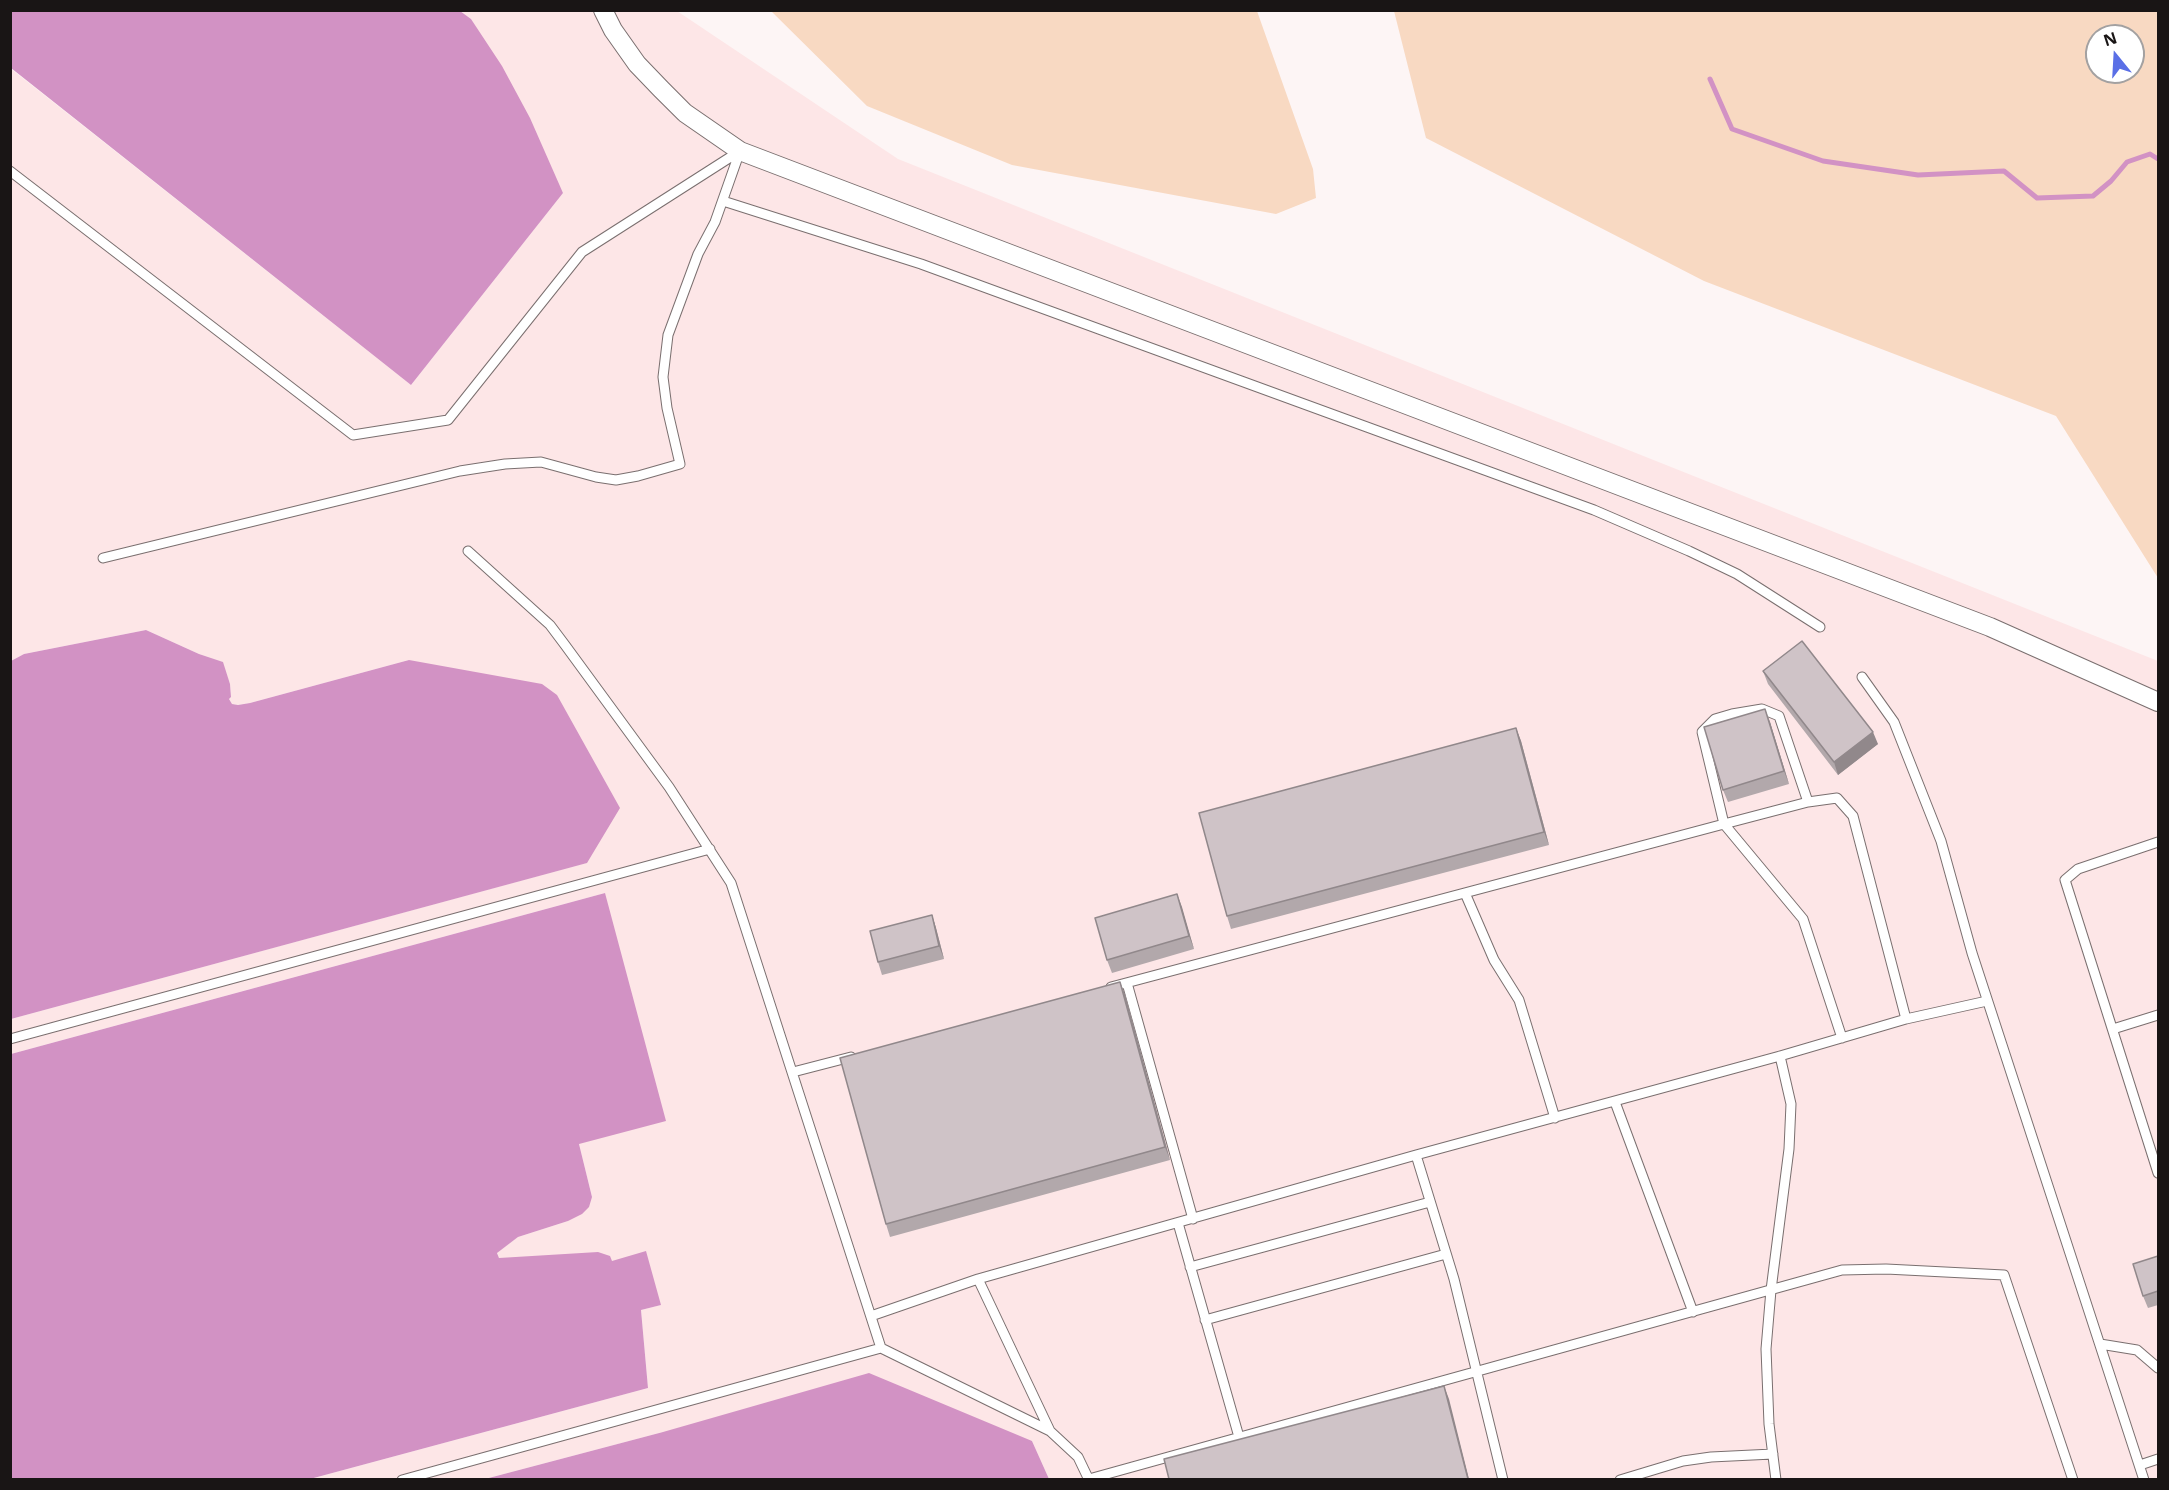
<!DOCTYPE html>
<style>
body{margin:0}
#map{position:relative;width:2169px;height:1490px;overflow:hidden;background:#fdf5f5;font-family:"Open Sans",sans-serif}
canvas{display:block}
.frame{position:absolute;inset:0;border:12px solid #191515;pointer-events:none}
.north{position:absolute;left:2085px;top:24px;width:60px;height:60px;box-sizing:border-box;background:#fff;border:2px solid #a3a1a1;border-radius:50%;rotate:342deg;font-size:16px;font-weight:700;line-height:24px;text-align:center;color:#191515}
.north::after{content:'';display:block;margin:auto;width:21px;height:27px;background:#5a6fe6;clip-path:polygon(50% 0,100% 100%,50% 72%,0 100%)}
</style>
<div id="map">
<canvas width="2169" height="1490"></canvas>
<div class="frame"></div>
<div class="north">N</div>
</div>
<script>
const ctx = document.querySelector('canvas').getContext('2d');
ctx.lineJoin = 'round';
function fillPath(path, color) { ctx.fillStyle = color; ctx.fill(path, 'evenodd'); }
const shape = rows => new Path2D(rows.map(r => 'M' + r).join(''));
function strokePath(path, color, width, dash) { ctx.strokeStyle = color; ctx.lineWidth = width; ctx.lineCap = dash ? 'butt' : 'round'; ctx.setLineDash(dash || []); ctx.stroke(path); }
const built = shape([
 [460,11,677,11,898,159,2158,661,2158,1479,1049,1479,1032,1441,663,1432,485,1479,310,1479,648,1388,641,1310,661,1305,611,1262,499,1258,497,1252,518,1237,568,1221,592,1197,579,1144,605,893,11,1054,11,1019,586,863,409,660,250,703,238,705,232,704,229,699,231,697,230,684,222,662,199,654,146,630,24,654,11,661,10,68,411,385,563,193,471,19]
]);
const green = shape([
 [771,11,1257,11,1313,169,1316,198,1276,214,1012,165,867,106],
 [1394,11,2158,11,2158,578,2056,416,1704,281,1426,138],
 [2097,36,2133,36,2133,72,2097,72]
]);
const water = shape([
 [10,11,460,11,471,19,502,66,530,118,563,193,411,385,11,68],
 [146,630,199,654,223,662,230,684,231,697,229,699,232,704,238,705,250,703,409,660,542,684,557,695,620,808,587,863,11,1019,11,661,24,654],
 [605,893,666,1121,579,1144,592,1197,589,1207,582,1214,568,1221,518,1237,497,1253,499,1258,598,1252,610,1256,612,1261,646,1251,661,1305,641,1310,648,1388,310,1479,11,1479,11,1054],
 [869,1373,1032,1441,1049,1479,485,1479,663,1432]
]);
const stream = shape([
 [1710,79,1732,129,1823,161,1918,175,2004,171,2037,198,2093,196,2111,181,2127,162,2150,154,2158,159]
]);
const service = shape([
 [10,171,353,435,448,420,582,252,740,151],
 [723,201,921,264,1594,510,1689,551,1737,574,1820,627],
 [468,551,550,625,565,645,669,787,731,883,881,1348],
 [103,558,460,471,505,464,541,462,596,477,616,480,638,476,680,464,667,408,663,377,668,335,698,254,715,222,740,151],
 [1862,677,1894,722,1941,841,1972,953,2144,1480],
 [1808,802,1779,716,1762,709,1732,714,1715,719,1702,732,1724,824,1803,919,1842,1038],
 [2158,842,2078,869,2065,880,2158,1173],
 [1465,893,1494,960,1519,1000,1555,1118],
 [1127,983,1193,1219],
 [1111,987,1724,824,1808,802,1837,798,1853,816,1906,1019],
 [2113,1029,2158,1015],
 [10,1039,710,849],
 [793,1072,851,1057],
 [1615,1102,1693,1312],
 [1416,1155,1454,1279,1503,1480],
 [1178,1223,1239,1437],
 [1190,1267,1430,1202],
 [978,1279,1050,1431],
 [871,1316,978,1279,1416,1155,1780,1056,1906,1019,1987,1001],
 [1205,1320,1446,1254],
 [2100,1344,2137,1350,2158,1368],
 [2140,1465,2158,1459],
 [1089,1479,1842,1270,1886,1269,2004,1275,2073,1480],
 [402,1480,881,1348,1050,1431,1078,1457,1089,1480],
 [1620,1480,1683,1461,1711,1457,1773,1454],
 [1776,1480,1769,1424,1766,1349,1771,1290,1789,1149,1791,1104,1780,1056]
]);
const minor = shape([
 [603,10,613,30,637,64,661,89,685,113,740,151,1990,627,2158,702]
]);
const wall = shape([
 [1763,671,1878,744,1838,775,1768,684],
 [1770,722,1789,784,1728,802,1723,790],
 [1516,728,1521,741,1549,845,1231,929,1227,916],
 [1177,894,1194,949,1112,973,1107,960],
 [932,915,936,928,944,959,882,975,878,962],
 [1125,994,1170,1160,890,1237,886,1224],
 [2158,1256,2158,1305,2148,1308,2143,1296]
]);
const shadedWall = shape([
 [1765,709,1770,722,1789,784,1784,771],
 [1516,728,1521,741,1549,845,1544,832],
 [1873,732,1878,744,1838,775,1834,762],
 [1177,894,1182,907,1194,949,1189,936],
 [932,915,936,928,944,959,939,946],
 [1120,982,1125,994,1170,1160,1165,1147],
 [1444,1386,1449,1399,1469,1479,1468,1479]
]);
const building = shape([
 [1802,641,1873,732,1834,762,1763,671,1802,641],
 [1765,709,1784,771,1723,790,1704,727,1765,709],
 [1516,728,1544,832,1227,916,1199,813,1516,728],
 [1177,894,1189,936,1107,960,1095,918,1177,894],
 [932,915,939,946,878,962,870,931,932,915],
 [1120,982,1165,1147,886,1224,840,1058,1120,982],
 [2158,1256,2158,1291,2143,1296,2133,1264,2158,1256],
 [1444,1386,1468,1479,1169,1479,1164,1459,1444,1386]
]);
fillPath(built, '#fde6e7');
fillPath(green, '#f8d9c2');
fillPath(water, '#d292c4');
strokePath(stream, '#d292c4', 5);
strokePath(service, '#7a6f6f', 11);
strokePath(minor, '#7a6f6f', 20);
strokePath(service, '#fff', 9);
strokePath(minor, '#fff', 18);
fillPath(wall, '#b2a8ab');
fillPath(shadedWall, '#91888b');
fillPath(building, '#cfc3c7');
strokePath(building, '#91888b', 1.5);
</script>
